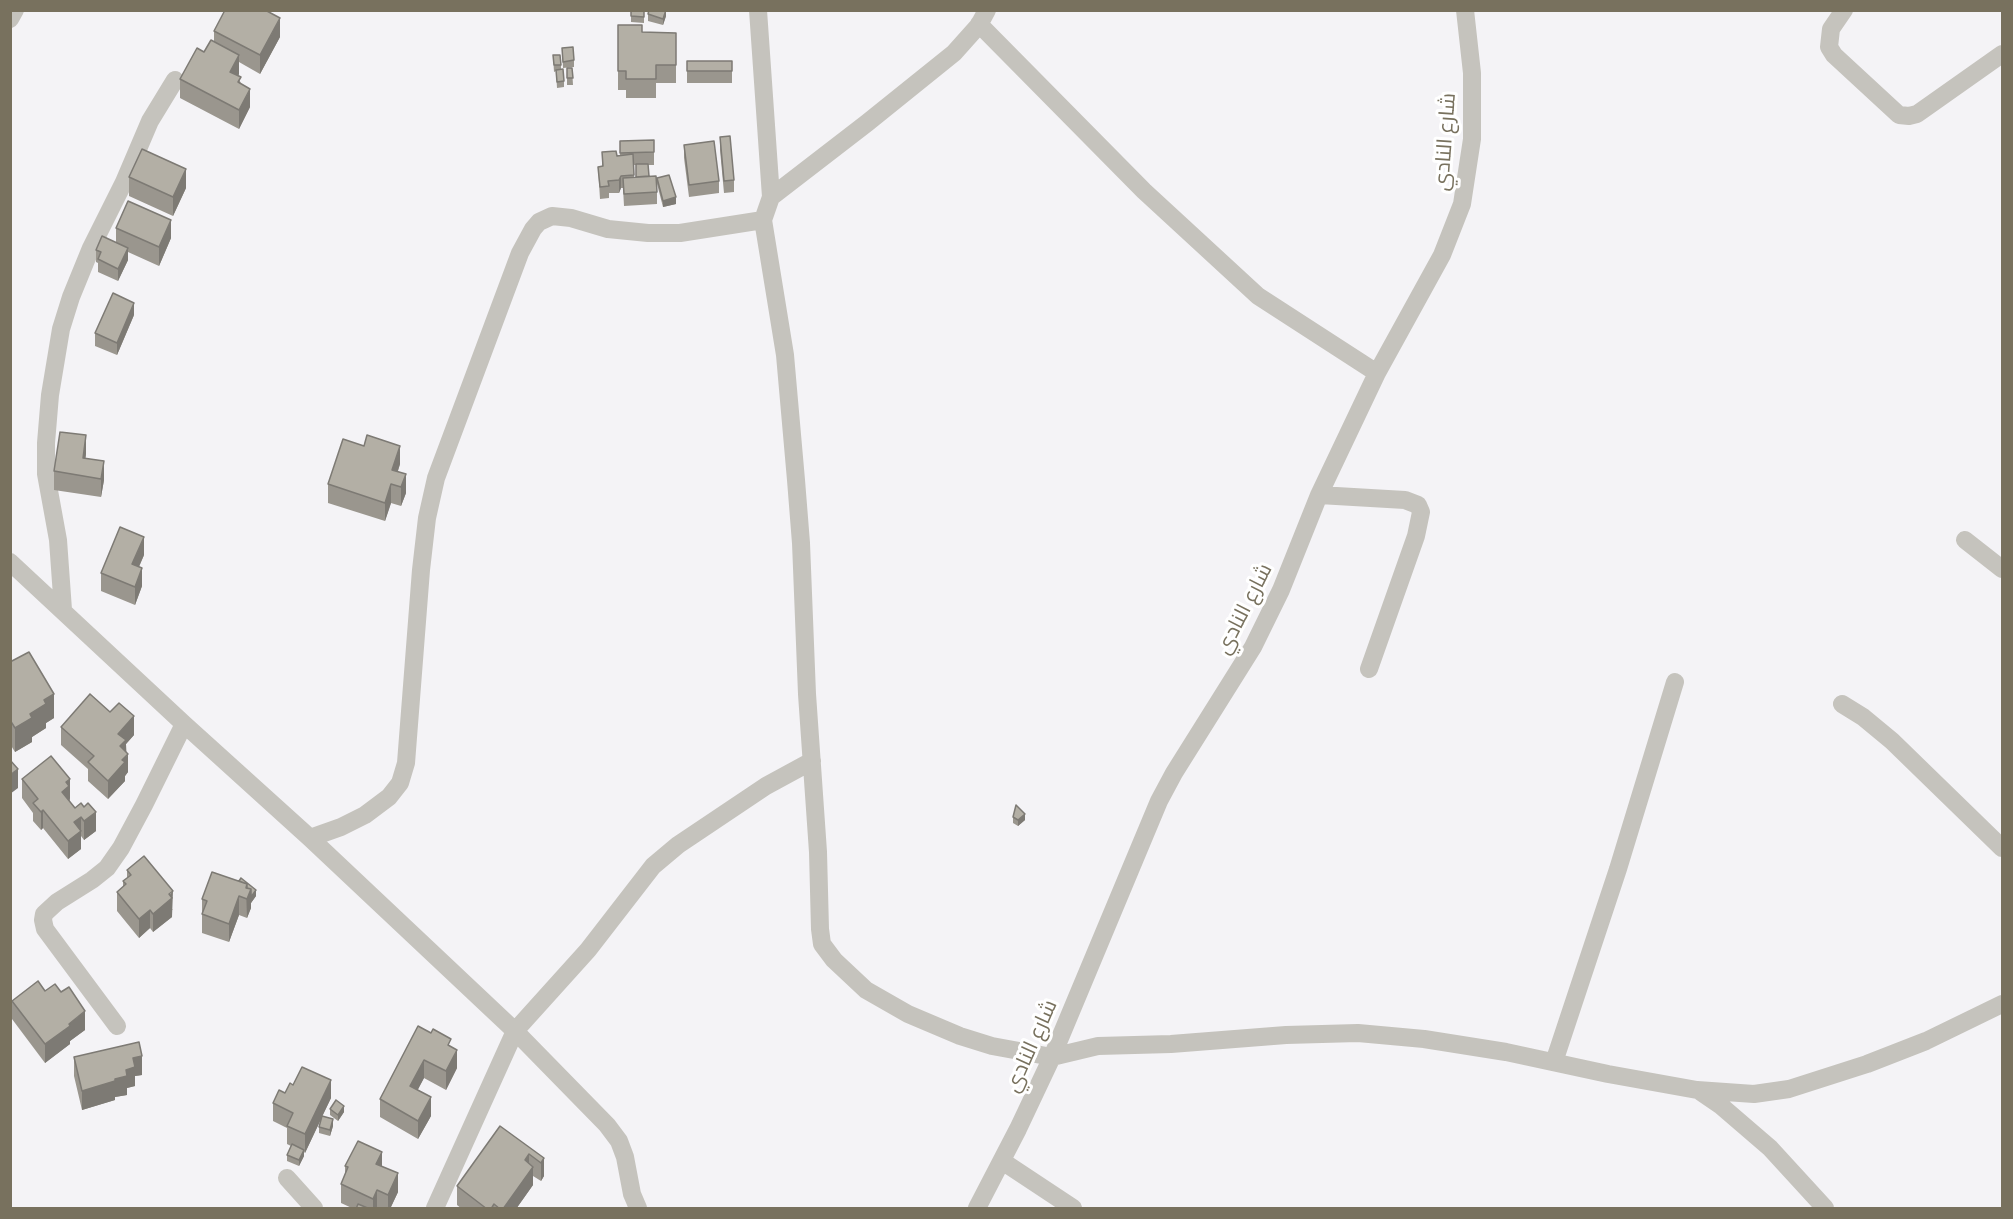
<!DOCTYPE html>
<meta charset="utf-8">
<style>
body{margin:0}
#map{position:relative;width:2013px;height:1219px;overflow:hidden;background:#f4f3f6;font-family:"Public Sans",sans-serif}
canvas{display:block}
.frame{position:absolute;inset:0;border:12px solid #78715e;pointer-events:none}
</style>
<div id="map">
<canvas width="2013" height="1219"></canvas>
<div class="frame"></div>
</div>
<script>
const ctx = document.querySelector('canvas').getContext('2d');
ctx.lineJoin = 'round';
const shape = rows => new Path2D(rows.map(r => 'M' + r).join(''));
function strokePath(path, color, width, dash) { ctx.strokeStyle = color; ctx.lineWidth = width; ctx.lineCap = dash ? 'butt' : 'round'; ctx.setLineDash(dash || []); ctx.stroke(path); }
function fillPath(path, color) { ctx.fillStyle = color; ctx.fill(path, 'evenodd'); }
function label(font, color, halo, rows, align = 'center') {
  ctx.font = font + ' "Public Sans",Cairo,sans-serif'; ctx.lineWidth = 6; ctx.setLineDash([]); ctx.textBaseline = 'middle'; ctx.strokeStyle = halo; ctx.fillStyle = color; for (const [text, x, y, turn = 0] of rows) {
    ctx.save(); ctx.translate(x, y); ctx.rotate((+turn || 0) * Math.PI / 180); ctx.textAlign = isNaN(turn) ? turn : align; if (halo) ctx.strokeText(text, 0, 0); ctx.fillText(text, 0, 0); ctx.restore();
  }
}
const minor = shape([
 [758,10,771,197,763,220,785,355,796,480,801,543,807,694,818,852,820,929,822,944,834,960,866,990,908,1014,960,1036,992,1046,1052,1057,1098,1046,1171,1044,1286,1035,1358,1033,1424,1039,1506,1052,1608,1074,1697,1090,1754,1094,1789,1089,1867,1064,1926,1041,2002,1004],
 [1844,10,1831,29,1829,47,1834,55,1899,115,1909,116,1917,114,2002,54],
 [10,19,15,10],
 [979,24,1144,191,1258,296,1377,373],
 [771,197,867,123,954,53,979,25,987,10],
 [1319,495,1405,500,1418,505,1421,512,1416,536,1369,669],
 [1965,540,2002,569],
 [10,562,184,724,310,838,515,1031,435,1208],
 [63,610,58,540,46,474,46,443,50,395,61,329,71,297,91,248,124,182,150,121,175,80],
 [1842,704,1863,717,1892,741,2002,848],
 [310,838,341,827,365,815,389,797,400,783,406,763,421,570,427,518,436,478,520,253,533,229,539,222,552,216,571,218,608,229,648,233,680,233,763,220],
 [117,1026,45,929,43,920,44,914,57,902,92,880,107,868,121,848,144,805,184,724],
 [1554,1062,1618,869,1675,682],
 [1701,1092,1720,1105,1770,1148,1825,1208],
 [1002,1161,1073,1208],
 [287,1178,314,1208],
 [638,1208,632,1194,625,1157,619,1141,607,1125,515,1031,588,950,653,866,678,845,766,786,812,761],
 [977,1208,1018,1129,1052,1057,1159,801,1174,773,1253,647,1281,590,1319,495,1377,373,1442,255,1462,204,1472,139,1472,73,1465,10]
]);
const wall = shape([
 [631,10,646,10,644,12,644,23,631,22],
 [648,14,666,16,663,25,648,21],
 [618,25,642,32,676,33,676,83,656,83,656,98,626,98,626,90,618,90],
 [214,31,280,37,260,74,239,62,239,74,238,76,250,107,239,129,180,98,180,79,214,42],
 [562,48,574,60,574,67,563,68],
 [553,55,561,65,561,69,564,81,564,87,557,88,556,71,554,72],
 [687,61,732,61,732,83,687,83],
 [567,68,572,68,573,85,567,85],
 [720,137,734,180,734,192,724,193,720,150],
 [654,140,654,165,648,165,649,176,657,192,657,204,624,206,623,188,621,188,619,193,609,193,609,198,600,199,598,167,602,166,602,152,617,156,620,155,620,141],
 [634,165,636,165,636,177,634,177],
 [684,145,719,181,719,193,689,197,684,158],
 [129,177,186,188,173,216,129,196],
 [657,178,676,204,663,207,657,184],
 [116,228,171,238,159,266,128,252,128,260,118,281,98,272,98,263,96,262,96,250,116,242],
 [134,315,117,355,95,346,95,333],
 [86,454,85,459,104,480,101,497,54,490,54,471],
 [400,464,398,471,406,493,401,506,391,503,385,521,328,503,328,484],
 [144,555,139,567,142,586,135,605,101,591,101,573],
 [10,662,54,718,46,723,46,728,32,737,32,742,15,752,10,744],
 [61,727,134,735,126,744,128,772,125,776,125,781,108,799,88,781,88,769,61,745],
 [22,779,70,798,69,801,96,831,84,840,81,836,81,849,68,859,43,828,41,830,33,821,33,813,22,798],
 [1013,817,1025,820,1018,826,1013,823],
 [127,870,173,910,172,910,172,917,153,932,150,928,139,938,117,911,117,892,123,887,123,881,127,878],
 [212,872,256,896,251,903,251,908,247,918,239,915,229,942,202,933,202,899],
 [45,991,85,1030,70,1041,70,1044,45,1063,12,1019,12,1001],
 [418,1026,451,1047,457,1068,446,1090,424,1078,417,1090,431,1116,418,1139,380,1117,380,1099],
 [74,1057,142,1075,135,1076,135,1086,127,1088,127,1095,115,1097,115,1100,82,1110,74,1076],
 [293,1085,331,1098,322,1116,333,1126,330,1136,319,1133,319,1127,321,1119,305,1153,304,1152,304,1156,299,1166,287,1161,287,1155,291,1146,287,1144,287,1128,273,1121,273,1103],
 [330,1109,344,1112,338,1121,330,1115],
 [500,1126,544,1158,544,1176,541,1181,533,1176,533,1185,516,1209,462,1209,457,1205,457,1186],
 [345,1166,382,1166,398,1192,390,1209,354,1209,341,1203,341,1184,345,1174]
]);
const shadedWall = shape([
 [666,10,666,16,663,25,663,19],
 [280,18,280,37,260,74,260,55],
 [239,55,239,74,230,90,230,72],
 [250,89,250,107,239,129,239,110],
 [186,169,186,188,173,216,173,197],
 [621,176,621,188,619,193,619,180],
 [676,197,676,204,663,207,663,201],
 [171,220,171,238,159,266,159,247],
 [128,248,128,260,118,281,118,269],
 [134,303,134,315,117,355,117,343],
 [86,435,86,454,83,477,83,458],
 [400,446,400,464,393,485,392,470],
 [104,461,104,480,101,497,101,479],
 [406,474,406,493,401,506,401,487],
 [391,484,391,503,385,521,385,503],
 [144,537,144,555,132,582,132,564],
 [142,568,142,586,135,605,135,587],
 [54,694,54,718,46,723,46,728,32,737,32,742,15,752,15,728,44,700],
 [134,716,134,735,126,744,126,757,128,754,128,772,125,776,125,781,108,799,108,781,118,734],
 [18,769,18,788,10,794,10,775],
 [70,779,70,798,69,804,62,792,66,782],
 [43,810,43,828,41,830,41,812],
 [96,812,96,831,84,840,84,821],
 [1025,814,1025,820,1018,826,1018,820],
 [81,817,81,849,68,859,68,841,74,822],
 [247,884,251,889,256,890,256,896,251,903,251,908,247,918,246,888],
 [173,891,172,917,153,932,153,914],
 [239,896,239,915,229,942,229,924],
 [150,910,150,928,139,938,139,919],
 [85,1011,85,1030,70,1041,70,1044,45,1063,45,1044,69,1024],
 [457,1050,457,1068,446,1090,446,1071],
 [142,1056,142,1075,135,1076,135,1086,127,1088,127,1095,115,1097,115,1100,82,1110,82,1091,115,1079,133,1058],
 [424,1060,424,1078,410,1105,410,1086],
 [331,1080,331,1098,305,1153,305,1134],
 [431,1097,431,1116,418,1139,418,1121],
 [344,1106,344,1112,338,1121,338,1115],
 [333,1119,333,1126,330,1136,330,1130],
 [304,1150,304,1156,299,1166,299,1160],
 [382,1152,382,1171,376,1164],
 [529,1154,529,1172,533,1167,533,1185,516,1209,503,1209,525,1160],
 [544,1158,544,1176,541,1181,541,1163],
 [398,1173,398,1192,390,1209,388,1209,388,1195],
 [377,1190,377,1208,373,1209,373,1199]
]);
const building = shape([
 [225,10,265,10,280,18,260,55,214,31,225,10],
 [631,10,644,10,644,17,631,16,631,10],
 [649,10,666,10,663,19,648,14,649,10],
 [618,25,642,25,642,32,676,33,676,65,656,65,656,79,626,79,626,71,618,71,618,25],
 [211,40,239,55,230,72,241,77,238,82,250,89,239,110,180,79,197,48,204,52,211,40],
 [573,47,574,60,563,62,562,48,573,47],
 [553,55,560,55,561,65,554,65,553,55],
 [687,61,732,61,732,71,687,71,687,61],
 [567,68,572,68,573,78,567,78,567,68],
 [563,69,564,81,557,82,556,70,563,69],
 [730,136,734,180,724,181,720,137,730,136],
 [654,140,654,152,620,153,620,141,654,140],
 [714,141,719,181,689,185,684,145,714,141],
 [142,149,186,169,173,197,129,177,142,149],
 [616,151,617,156,633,154,634,175,621,176,619,180,608,181,609,186,600,187,598,167,603,166,602,152,616,151],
 [636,164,648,164,649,176,636,177,636,164],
 [669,175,676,197,663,201,657,178,669,175],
 [656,176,657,192,624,194,623,178,656,176],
 [128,201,171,220,159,247,116,228,128,201],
 [102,236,128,248,118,269,98,259,101,252,96,250,102,236],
 [113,293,134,303,117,343,95,333,113,293],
 [60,432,86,435,83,458,104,461,101,479,54,471,60,432],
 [367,435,400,446,392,470,406,474,401,487,391,484,385,503,328,484,343,439,364,446,367,435],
 [120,527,144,537,132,564,142,568,135,587,101,573,120,527],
 [29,652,54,694,44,700,46,704,30,714,32,718,15,728,10,720,10,662,29,652],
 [90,694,110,712,119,703,134,716,118,734,126,740,120,746,128,754,122,760,125,762,108,781,88,762,94,756,61,727,90,694],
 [51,756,70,779,66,782,69,786,62,792,75,808,81,803,84,807,88,803,96,812,84,821,81,817,74,822,81,831,68,841,43,810,41,812,33,803,38,799,22,779,51,756],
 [10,760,18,769,10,775,10,760],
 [1016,805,1025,814,1018,820,1013,817,1016,805],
 [144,856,173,891,169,894,172,898,153,914,150,910,139,919,117,892,126,884,123,881,131,875,127,870,144,856],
 [212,872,247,884,246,888,251,889,247,899,239,896,229,924,202,914,207,901,202,899,212,872],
 [241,878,256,890,251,897,251,889,247,888,247,884,239,881,241,878],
 [38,981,45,991,55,984,61,992,69,987,85,1011,69,1024,70,1026,45,1044,12,1001,38,981],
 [418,1026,431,1033,433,1029,451,1039,448,1045,457,1050,446,1071,424,1060,410,1086,431,1097,418,1121,380,1099,418,1026],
 [139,1042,142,1056,133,1058,135,1067,126,1070,127,1076,115,1079,115,1081,82,1091,74,1057,139,1042],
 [302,1067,331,1080,305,1134,287,1126,293,1113,273,1103,279,1090,285,1093,290,1083,293,1085,302,1067],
 [336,1100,344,1106,338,1115,330,1109,336,1100],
 [322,1116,333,1119,330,1130,319,1127,322,1116],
 [500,1126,544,1158,541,1163,529,1154,525,1160,533,1167,503,1209,500,1209,494,1204,491,1209,487,1209,457,1186,500,1126],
 [358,1141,382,1152,376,1164,398,1173,388,1195,377,1190,373,1199,341,1184,348,1167,345,1166,358,1141],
 [292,1144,304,1150,299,1160,287,1155,292,1144],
 [358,1204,370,1209,356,1209,358,1204]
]);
const streetNames = [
 ["شارع النادي",1445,142,-86],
 ["شارع النادي",1244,609,-63],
 ["شارع النادي",1031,1046,-66]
];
strokePath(minor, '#c5c3bd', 18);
fillPath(wall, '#9a968e');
fillPath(shadedWall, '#7d7a74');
fillPath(building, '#b3afa5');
strokePath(building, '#7d7a74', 1.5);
label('21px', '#78715e', '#fff', streetNames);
</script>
